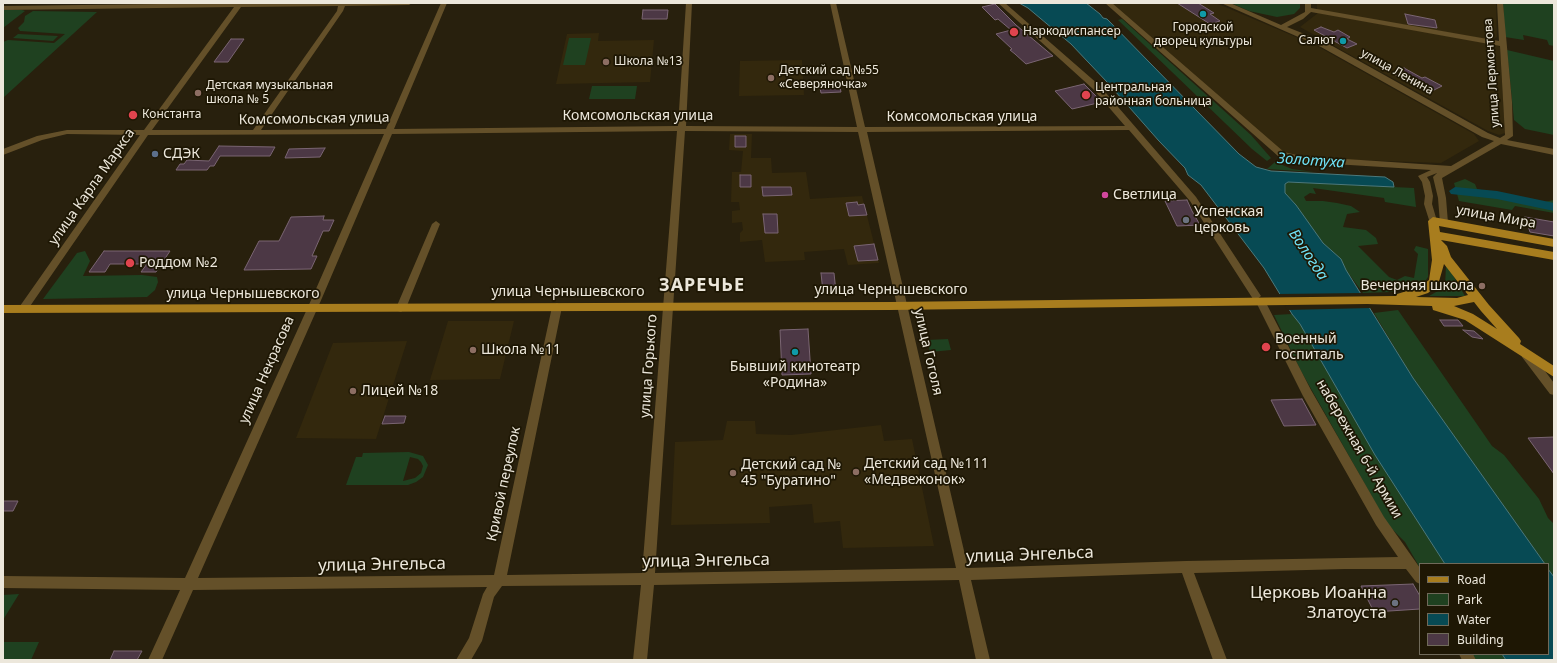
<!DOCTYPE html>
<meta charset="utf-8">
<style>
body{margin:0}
#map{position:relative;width:1557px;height:663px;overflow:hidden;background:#28200d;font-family:"Noto Sans",sans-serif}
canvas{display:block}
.frame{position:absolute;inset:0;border:4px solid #ece7db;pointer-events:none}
.legend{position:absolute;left:1419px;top:563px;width:130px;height:92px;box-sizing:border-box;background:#1e1704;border:1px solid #706a5a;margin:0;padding:5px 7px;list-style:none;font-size:12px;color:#ece7db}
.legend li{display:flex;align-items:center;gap:8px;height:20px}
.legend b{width:20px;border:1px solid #706a5a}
</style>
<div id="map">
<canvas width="1557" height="663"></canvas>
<div class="frame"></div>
<ul class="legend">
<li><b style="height:5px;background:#a87d1e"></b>Road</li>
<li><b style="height:11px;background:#1f4120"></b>Park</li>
<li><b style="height:11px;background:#074a54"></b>Water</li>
<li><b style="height:11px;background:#4c3845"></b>Building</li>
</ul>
</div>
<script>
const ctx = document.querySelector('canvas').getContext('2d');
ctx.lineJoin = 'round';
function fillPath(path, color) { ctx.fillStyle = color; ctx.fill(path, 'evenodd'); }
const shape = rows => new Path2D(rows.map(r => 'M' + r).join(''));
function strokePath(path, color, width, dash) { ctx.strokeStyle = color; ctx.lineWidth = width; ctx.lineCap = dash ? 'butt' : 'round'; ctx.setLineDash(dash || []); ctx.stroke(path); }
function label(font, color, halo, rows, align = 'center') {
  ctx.font = font + ' "Noto Sans",sans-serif'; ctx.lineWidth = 3.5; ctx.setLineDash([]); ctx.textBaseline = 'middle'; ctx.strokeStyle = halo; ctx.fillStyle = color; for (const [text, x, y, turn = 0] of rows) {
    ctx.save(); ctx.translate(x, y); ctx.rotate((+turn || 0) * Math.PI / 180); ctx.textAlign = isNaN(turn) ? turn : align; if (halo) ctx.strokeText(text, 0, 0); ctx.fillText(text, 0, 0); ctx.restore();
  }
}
const built = shape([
 [1110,3,1216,3,1317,46,1474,134,1479,141,1441,163,1301,158,1287,156],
 [1317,3,1496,3,1497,37,1491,40,1317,10],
 [1318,13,1493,44,1500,47,1505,133,1499,135,1488,131,1300,27],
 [599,33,598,41,654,40,650,82,556,84,567,34],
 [802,60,804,95,739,96,740,61],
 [730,134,752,134,751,158,771,158,772,173,806,172,810,199,862,196,879,263,848,265,844,249,804,252,805,260,765,262,762,240,740,242,740,233,743,230,742,222,732,223,732,211,740,210,739,202,731,202,732,172,741,172,743,151,729,150],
 [448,321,514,321,500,379,430,380],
 [407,341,376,439,296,438,333,343],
 [727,421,755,421,756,434,791,435,881,425,884,441,912,439,934,546,843,548,840,521,814,523,812,504,769,507,770,523,671,525,675,442,723,440]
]);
const green = shape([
 [1231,3,1300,3,1300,8,1294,14,1277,17,1249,11],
 [1503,3,1554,3,1554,46,1549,45,1547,40,1523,35,1524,40,1505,37],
 [3,10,22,10,25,11,3,28],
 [33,11,97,12,3,98,3,42,8,40,54,43,65,34,20,31,18,28,24,22,25,16],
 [1122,19,1251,135,1271,158,1267,161,1252,149,1118,20],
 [18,34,58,36,53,41,13,38],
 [569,38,591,38,585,65,563,65],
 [1507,50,1554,61,1554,135,1525,129,1514,120],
 [592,86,637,86,635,99,589,99],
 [1275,162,1292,169,1314,172,1267,169],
 [1465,179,1475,184,1477,189,1490,192,1544,202,1554,200,1554,213,1515,206,1512,210,1459,201,1454,183],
 [1288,182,1414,188,1416,207,1385,202,1384,198,1313,188,1316,194,1310,193,1304,197,1306,201,1323,201,1337,203,1351,206,1360,212,1347,214,1343,227,1366,230,1376,238,1378,244,1358,246,1389,277,1397,280,1405,276,1414,278,1418,254,1414,250,1416,246,1428,249,1428,277,1424,283,1412,288,1392,292,1363,293,1346,270,1341,259,1323,243,1296,205,1285,193,1285,184],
 [85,251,90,261,83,276,142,275,157,277,158,282,155,290,147,297,43,299,77,253],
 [1446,265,1447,265,1465,296,1429,296,1445,287],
 [1398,310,1492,446,1504,455,1539,499,1548,518,1554,524,1554,577,1548,569,1548,564,1545,564,1413,378,1374,313],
 [1292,314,1300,324,1375,455,1445,564,1420,564,1420,568,1405,542,1388,525,1301,371,1274,315],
 [948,339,951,350,930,352,927,340],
 [409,452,423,456,428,465,423,477,416,482,408,485,346,485,356,457,362,457,363,453],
 [410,457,418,459,421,462,423,466,421,473,415,478,403,481],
 [19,594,3,620,3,595],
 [3,642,39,642,31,660,3,660],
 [1472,654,1502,654,1506,660,1476,660]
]);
const water = shape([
 [1019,3,1086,3,1100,14,1103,18,1107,19,1239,154,1256,167,1271,171,1385,177,1393,182,1394,187,1288,182,1285,184,1285,193,1296,205,1323,243,1341,259,1346,270,1413,378,1545,564,1445,564,1375,455,1300,324,1292,314,1264,268,1201,185,1188,175,1185,168,1159,141,1107,82,1071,44,1028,8,1019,3],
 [1548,569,1554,577,1554,660,1506,660,1502,654,1548,654,1548,569]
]);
const pier = shape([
 [1362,293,1371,308,1287,310,1277,294]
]);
const river = shape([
 [1455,187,1497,191,1554,203,1554,211,1497,199,1451,194,1449,191,1455,187]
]);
const building = shape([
 [1177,3,1198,3,1214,13,1210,14,1220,21,1210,24,1177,3],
 [995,4,1016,25,1053,56,1026,64,1015,54,1010,50,1012,49,996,34,1011,30,998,19,995,20,982,7,995,4],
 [643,10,668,10,667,19,642,19,643,10],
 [1405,14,1435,20,1437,28,1408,24,1405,14],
 [1321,27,1334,32,1338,30,1350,37,1347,39,1357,44,1347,48,1314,30,1321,27],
 [231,39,244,39,228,62,214,62,231,39],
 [1404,68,1422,78,1425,77,1442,86,1428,93,1392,73,1404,68],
 [839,82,841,92,821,93,819,83,839,82],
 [1084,84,1102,102,1072,109,1055,91,1084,84],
 [735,136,746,136,746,147,735,147,735,136],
 [219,146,275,147,270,156,220,156,214,166,210,166,207,170,176,170,180,164,184,164,187,160,209,161,219,146],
 [325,148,320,157,285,158,289,149,325,148],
 [740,175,751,175,751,187,740,187,740,175],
 [762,187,791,187,792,195,763,196,762,187],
 [1187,200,1192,211,1200,225,1177,226,1165,201,1187,200],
 [857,202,858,205,864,204,867,215,849,216,846,203,857,202],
 [763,214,777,214,778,233,765,233,763,214],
 [324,216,323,220,334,220,329,231,323,231,312,256,317,256,311,269,244,270,259,241,279,241,291,217,324,216],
 [1525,217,1554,222,1554,236,1530,232,1525,217],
 [874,244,878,260,858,261,854,246,874,244],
 [104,251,170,251,156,272,141,272,147,264,110,264,105,272,89,272,104,251],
 [821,273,834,273,836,292,823,292,821,273],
 [1440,320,1458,320,1463,326,1444,326,1440,320],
 [808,329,811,374,782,375,780,330,808,329],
 [1463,330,1474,331,1483,339,1472,337,1463,330],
 [1302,399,1316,425,1284,426,1271,400,1302,399],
 [385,416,406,416,404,423,382,424,385,416],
 [1554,437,1554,474,1528,438,1554,437],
 [3,501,18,501,13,511,3,511,3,501],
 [1413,584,1420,596,1420,609,1374,612,1361,586,1413,584],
 [114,651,142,651,137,660,110,660,114,651]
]);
const minor = shape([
 [237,3,412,3,409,5,345,6,343,11,261,130,386,129,441,3,447,3,394,129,678,126,686,3,692,3,686,126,857,127,830,3,836,3,865,127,1125,126,1093,89,998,3,1005,3,1099,85,1196,197,1261,296,1256,300,1253,299,1190,201,1129,130,867,132,968,568,1186,561,1398,557,1376,525,1303,396,1256,302,1261,298,1264,299,1311,390,1384,517,1420,568,1420,584,1416,582,1406,569,1345,569,1194,573,1227,660,1213,660,1182,573,971,580,990,660,976,660,959,580,654,585,647,660,633,660,641,585,502,586,494,597,482,641,471,660,456,660,469,638,483,594,487,587,193,590,162,660,148,660,180,590,3,588,3,576,185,578,312,298,384,134,148,135,26,312,20,312,18,309,20,306,140,135,67,134,42,140,3,155,3,149,37,136,67,130,144,130,234,7,3,10,3,6,237,3],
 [338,6,337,11,253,130,152,130,241,7,338,6],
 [677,131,642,573,507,575,562,307,557,303,552,307,494,575,198,578,322,298,392,134,677,131],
 [685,131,858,132,956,568,655,573,685,131],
 [1105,3,1112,3,1284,152,1301,156,1451,166,1494,141,1482,137,1321,47,1221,3,1230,3,1281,25,1305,12,1305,3,1311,3,1311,8,1499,41,1497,3,1503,3,1512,102,1513,136,1507,140,1554,149,1554,155,1501,144,1442,178,1446,198,1448,223,1444,226,1440,223,1438,198,1433,177,1437,173,1427,177,1430,182,1433,196,1432,204,1437,221,1433,224,1430,223,1424,204,1425,196,1422,182,1418,176,1431,170,1301,162,1278,156,1105,3],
 [1311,12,1500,46,1505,135,1500,138,1488,133,1327,43,1287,27,1303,19,1311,12],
 [436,221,440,224,406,308,401,312,398,311,396,308,432,224,436,221],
 [1526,350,1530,351,1554,383,1554,395,1550,394,1522,357,1521,354,1522,351,1526,350],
 [1459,654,1473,654,1476,660,1462,660,1459,654]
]);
const major = shape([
 [1433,217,1554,239,1554,247,1439,226,1440,232,1554,252,1554,260,1441,240,1447,246,1451,257,1489,305,1519,338,1521,341,1520,344,1554,366,1554,377,1465,320,1433,310,1432,306,1367,304,890,310,3,313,3,305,890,302,1396,296,1397,294,1420,287,1429,280,1432,260,1428,221,1433,217],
 [1444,264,1468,295,1457,298,1416,297,1428,293,1438,285,1444,264],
 [1474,302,1481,311,1497,329,1473,314,1454,306,1474,302]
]);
const markers = [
 [1203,14,4,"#0f9aa8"],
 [1014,32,5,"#e0444e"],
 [1343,41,4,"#0f9aa8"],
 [606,62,4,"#8d6e63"],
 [771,78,4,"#8d6e63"],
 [198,93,4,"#8d6e63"],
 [1086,95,5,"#e0444e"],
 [133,115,5,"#e0444e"],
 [155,154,4,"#5c6f8a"],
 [1105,195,4,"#d1479c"],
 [1186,220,4,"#6b7280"],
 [130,263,5,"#e0444e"],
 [1482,286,4,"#8d6e63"],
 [1266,347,5,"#e0444e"],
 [473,350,4,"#8d6e63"],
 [795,352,4,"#0f9aa8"],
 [353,391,4,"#8d6e63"],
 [856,472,4,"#8d6e63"],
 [733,473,4,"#8d6e63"],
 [1395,603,4,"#6b7280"]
];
const farPoinames = [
 ["Городской",1203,28,"center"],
 ["дворец культуры",1203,42,"center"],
 ["Наркодиспансер",1023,32],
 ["Салют",1335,41,"right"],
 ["Школа №13",614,62],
 ["Детский сад №55",779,71],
 ["«Северяночка»",779,85],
 ["Детская музыкальная",206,86],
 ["школа № 5",206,100],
 ["Центральная",1095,88],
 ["районная больница",1095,102],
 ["Константа",142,115]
];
const farStreetnames = [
 ["улица Ленина",1397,72,29],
 ["улица Лермонтова",1492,73,-94]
];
const streetNames = [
 ["Комсомольская улица",638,116],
 ["Комсомольская улица",962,117],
 ["Комсомольская улица",314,119,-1],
 ["улица Карла Маркса",92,187,-55],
 ["улица Мира",1496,217,10],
 ["улица Чернышевского",891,290],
 ["улица Чернышевского",568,292],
 ["улица Чернышевского",243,294],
 ["улица Гоголя",928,352,77],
 ["улица Горького",649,366,-86],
 ["улица Некрасова",267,370,-66],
 ["набережная 6-й Армии",1359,449,60],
 ["Кривой переулок",504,484,-78]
];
const poiNames = [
 ["СДЭК",163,154],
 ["Светлица",1113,195],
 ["Успенская",1194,212],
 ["церковь",1194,228],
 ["Роддом №2",139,263],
 ["Вечерняя школа",1474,286,"right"],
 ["Военный",1275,339],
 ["госпиталь",1275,355],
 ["Школа №11",481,350],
 ["Бывший кинотеатр",795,367,"center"],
 ["«Родина»",795,383,"center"],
 ["Лицей №18",361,391],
 ["Детский сад №111",864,464],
 ["«Медвежонок»",864,480],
 ["Детский сад №",741,465],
 ["45 \"Буратино\"",741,481]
];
const waterNames = [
 ["Золотуха",1311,161,4],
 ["Вологда",1308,255,56]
];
const nearStreetnames = [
 ["улица Энгельса",1030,555,-2],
 ["улица Энгельса",706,561,-1],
 ["улица Энгельса",382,565,-1]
];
const nearPoinames = [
 ["Церковь Иоанна",1387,593],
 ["Златоуста",1387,613]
];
const districtNames = [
 ["ЗАРЕЧЬЕ",702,286]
];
fillPath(built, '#33280d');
fillPath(green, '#1f4120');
fillPath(water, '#074a54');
strokePath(water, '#4c797c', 1);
fillPath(pier, '#28200d');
fillPath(river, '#074a54');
fillPath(building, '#4c3845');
strokePath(building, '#7a6573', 1);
fillPath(minor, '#645029');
fillPath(major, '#a87d1e');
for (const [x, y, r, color] of markers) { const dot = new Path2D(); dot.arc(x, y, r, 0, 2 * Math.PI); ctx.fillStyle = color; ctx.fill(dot); strokePath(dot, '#1e1704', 1.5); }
label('12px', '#ece7db', '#1e1704', farPoinames, 'left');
label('12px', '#ece7db', '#1e1704', farStreetnames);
label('14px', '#ece7db', '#1e1704', streetNames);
label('14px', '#ece7db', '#1e1704', poiNames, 'left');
label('italic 15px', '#70e3f8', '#1e1704', waterNames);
label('17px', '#ece7db', '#1e1704', nearStreetnames);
label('17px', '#ece7db', '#1e1704', nearPoinames, 'right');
ctx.letterSpacing = '1px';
label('bold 18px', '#ece7db', '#1e1704', districtNames);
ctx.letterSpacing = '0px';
</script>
